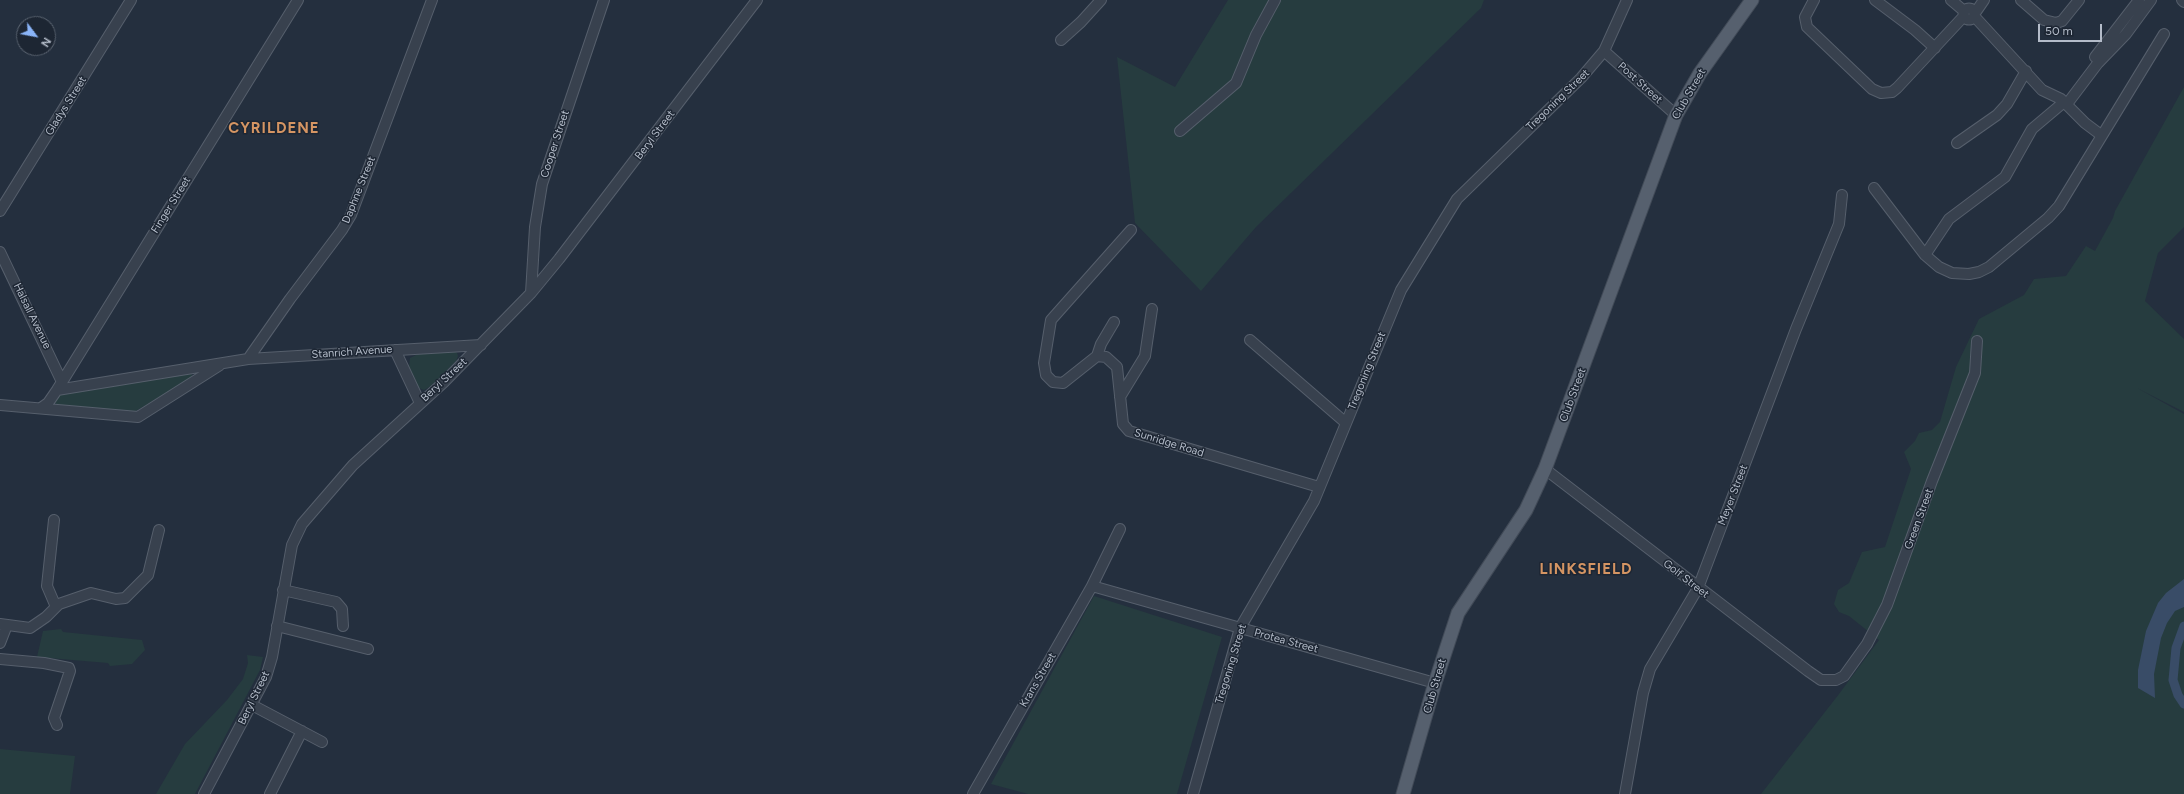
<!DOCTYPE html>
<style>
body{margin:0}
#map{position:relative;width:2184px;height:794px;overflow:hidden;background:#242f3e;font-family:Figtree,sans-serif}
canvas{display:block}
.north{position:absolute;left:16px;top:16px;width:40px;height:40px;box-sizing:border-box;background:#1d2633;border:1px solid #59626f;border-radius:50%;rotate:122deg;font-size:11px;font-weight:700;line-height:16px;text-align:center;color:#b4bcc9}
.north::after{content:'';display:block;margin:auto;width:14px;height:18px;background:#8ab4f8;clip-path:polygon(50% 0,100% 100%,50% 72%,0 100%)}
.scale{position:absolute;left:2038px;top:24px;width:64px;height:18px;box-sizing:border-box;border:2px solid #b4bcc9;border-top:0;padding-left:5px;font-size:12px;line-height:14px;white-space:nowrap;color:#b4bcc9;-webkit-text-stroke:3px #1d2633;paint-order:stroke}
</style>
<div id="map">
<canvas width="2184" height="794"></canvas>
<div class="north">N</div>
<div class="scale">50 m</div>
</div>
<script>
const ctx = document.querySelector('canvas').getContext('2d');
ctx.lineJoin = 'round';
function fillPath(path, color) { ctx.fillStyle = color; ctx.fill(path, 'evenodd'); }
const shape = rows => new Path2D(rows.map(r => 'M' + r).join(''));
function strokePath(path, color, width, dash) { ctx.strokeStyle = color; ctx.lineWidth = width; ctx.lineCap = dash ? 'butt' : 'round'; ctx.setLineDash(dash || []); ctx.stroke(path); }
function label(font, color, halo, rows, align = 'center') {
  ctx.font = font + ' Figtree,sans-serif'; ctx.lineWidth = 3; ctx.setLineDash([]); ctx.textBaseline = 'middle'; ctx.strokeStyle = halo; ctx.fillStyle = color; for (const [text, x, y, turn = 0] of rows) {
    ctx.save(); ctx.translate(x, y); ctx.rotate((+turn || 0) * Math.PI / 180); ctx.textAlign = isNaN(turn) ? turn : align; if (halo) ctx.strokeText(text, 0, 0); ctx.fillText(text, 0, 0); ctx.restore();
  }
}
const green = shape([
 [1228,0,1484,0,1481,8,1256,227,1201,291,1135,223,1117,57,1175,87],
 [2184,87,2184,227,2158,253,2145,301,2184,339,2184,412,2137,388,2184,414,2184,794,1761,794,1839,694,1879,640,1849,616,1839,612,1834,604,1838,590,1849,583,1862,552,1885,547,1911,469,1904,452,1915,441,1919,433,1932,430,1940,422,1956,367,1979,319,2024,295,2034,279,2066,276,2086,246,2095,251,2113,218,2115,211],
 [454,351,457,353,458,356,456,361,431,386,424,390,419,388,409,368,410,358,422,352],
 [192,372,192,378,136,411,129,412,56,405,55,400,59,395,67,392],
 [1094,596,1222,637,1177,794,1028,794,991,784],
 [61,629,63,632,142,640,145,650,132,664,110,666,108,663,37,657,43,631],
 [247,655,263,657,260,670,195,794,156,794,185,744,227,700,243,679,248,663],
 [0,749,75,756,70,794,0,794]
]);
const water = shape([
 [2184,579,2184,607,2175,611,2167,623,2161,638,2154,674,2155,698,2138,688,2138,670,2146,631,2158,603,2166,593]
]);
const canal = shape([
 [2184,626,2176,648,2173,680,2178,695,2184,704]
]);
const minor = shape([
 [1814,0,1805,17,1807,27,1872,89,1881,93,1892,92,1897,88,1964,16],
 [1875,0,1915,30,1935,48],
 [1951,0,1964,11],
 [2021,0,2044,20,2056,23,2062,21,2079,0],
 [2182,0,2184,2],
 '1963.5 14a5.5 5.5 0 1 1 11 0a5.5 5.5 0 1 1-11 0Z',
 [1975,13,1984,0],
 [1974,16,2042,90,2061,99,2085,123,2101,135],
 [1061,40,1081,22,1101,0],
 [1604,51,1676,115],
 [2095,57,2139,0],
 [2067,104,2098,63,2126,34,2151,0],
 [1180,131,1236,83,1256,35,1275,0],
 [1957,143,1997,115,2007,104,2026,71],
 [1874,188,1925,255,1939,267,1952,273,1969,274,1979,272,1989,267,2048,218,2059,206,2164,34],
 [0,211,131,0],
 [1131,230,1051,320,1044,363,1046,375,1053,382,1063,383,1097,356,1106,357,1117,367,1123,424,1129,431,1319,487],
 [0,252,62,382],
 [1925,255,1949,219,2005,177,2032,129,2064,102],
 [531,293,535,227,542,184,604,0],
 [1250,340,1346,423],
 [395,350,420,403],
 [1097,356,1101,344,1114,322],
 [248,359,290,299,342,230,351,215,432,0],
 [57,390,248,359,481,345],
 [1120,397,1145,356,1152,309],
 [0,405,138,417,220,365],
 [41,408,48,403,57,390,298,0],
 [1545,469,1808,671,1821,680,1836,680,1844,676,1867,644,1887,605,1932,481,1975,373,1977,341],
 [54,520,47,586,56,607],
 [1092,586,1120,529],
 [283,590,336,602,342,609,343,626],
 [0,624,30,628,46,617,59,604,91,593,116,599,125,598,148,575,159,530],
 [277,626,368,649],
 [0,643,7,625],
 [0,659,44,663,69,668,70,671,54,718,57,725],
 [252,705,322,742],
 [204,794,266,677,272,657,292,545,302,524,353,465,444,382,531,293,559,259,757,0],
 [270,794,302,731],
 [973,794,1092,586,1435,683],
 [1193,794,1240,628,1314,501,1401,290,1457,199,1581,78,1604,51,1627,0],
 [1625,794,1643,693,1650,669,1698,588,1796,329,1839,224,1842,195]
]);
const major = shape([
 [1403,794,1435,683,1458,613,1526,510,1545,469,1676,115,1700,73,1752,0]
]);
const streetNames = [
 ["Post Street",1640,83,42],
 ["Club Street",1689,94,-60],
 ["Tregoning Street",1558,100,-44],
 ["Gladys Street",66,106,-58],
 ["Beryl Street",655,135,-53],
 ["Cooper Street",555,144,-72],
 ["Daphne Street",359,190,-68],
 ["Finger Street",171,205,-58],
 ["Halsall Avenue",32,316,64],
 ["Stanrich Avenue",352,352,-4],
 ["Tregoning Street",1367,371,-68],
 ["Beryl Street",444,380,-43],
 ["Club Street",1573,395,-70],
 ["Sunridge Road",1169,443,17],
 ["Meyer Street",1733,495,-69],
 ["Green Street",1919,519,-70],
 ["Golf Street",1686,579,38],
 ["Protea Street",1286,641,15],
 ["Tregoning Street",1231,664,-73],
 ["Krans Street",1038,680,-60],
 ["Club Street",1435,686,-74],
 ["Beryl Street",254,698,-64]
];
const districtNames = [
 ["CYRILDENE",274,129],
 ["LINKSFIELD",1586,570]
];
fillPath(green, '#263c3f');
fillPath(water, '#394c67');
strokePath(canal, '#394c67', 9);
strokePath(minor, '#565f6c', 12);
strokePath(major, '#414a57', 15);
strokePath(minor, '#38414e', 10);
strokePath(major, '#56606e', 13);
label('11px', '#b4bcc9', '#1d2633', streetNames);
ctx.letterSpacing = '1px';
label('bold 15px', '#d59563', '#1d2633', districtNames);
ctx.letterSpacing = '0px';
</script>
